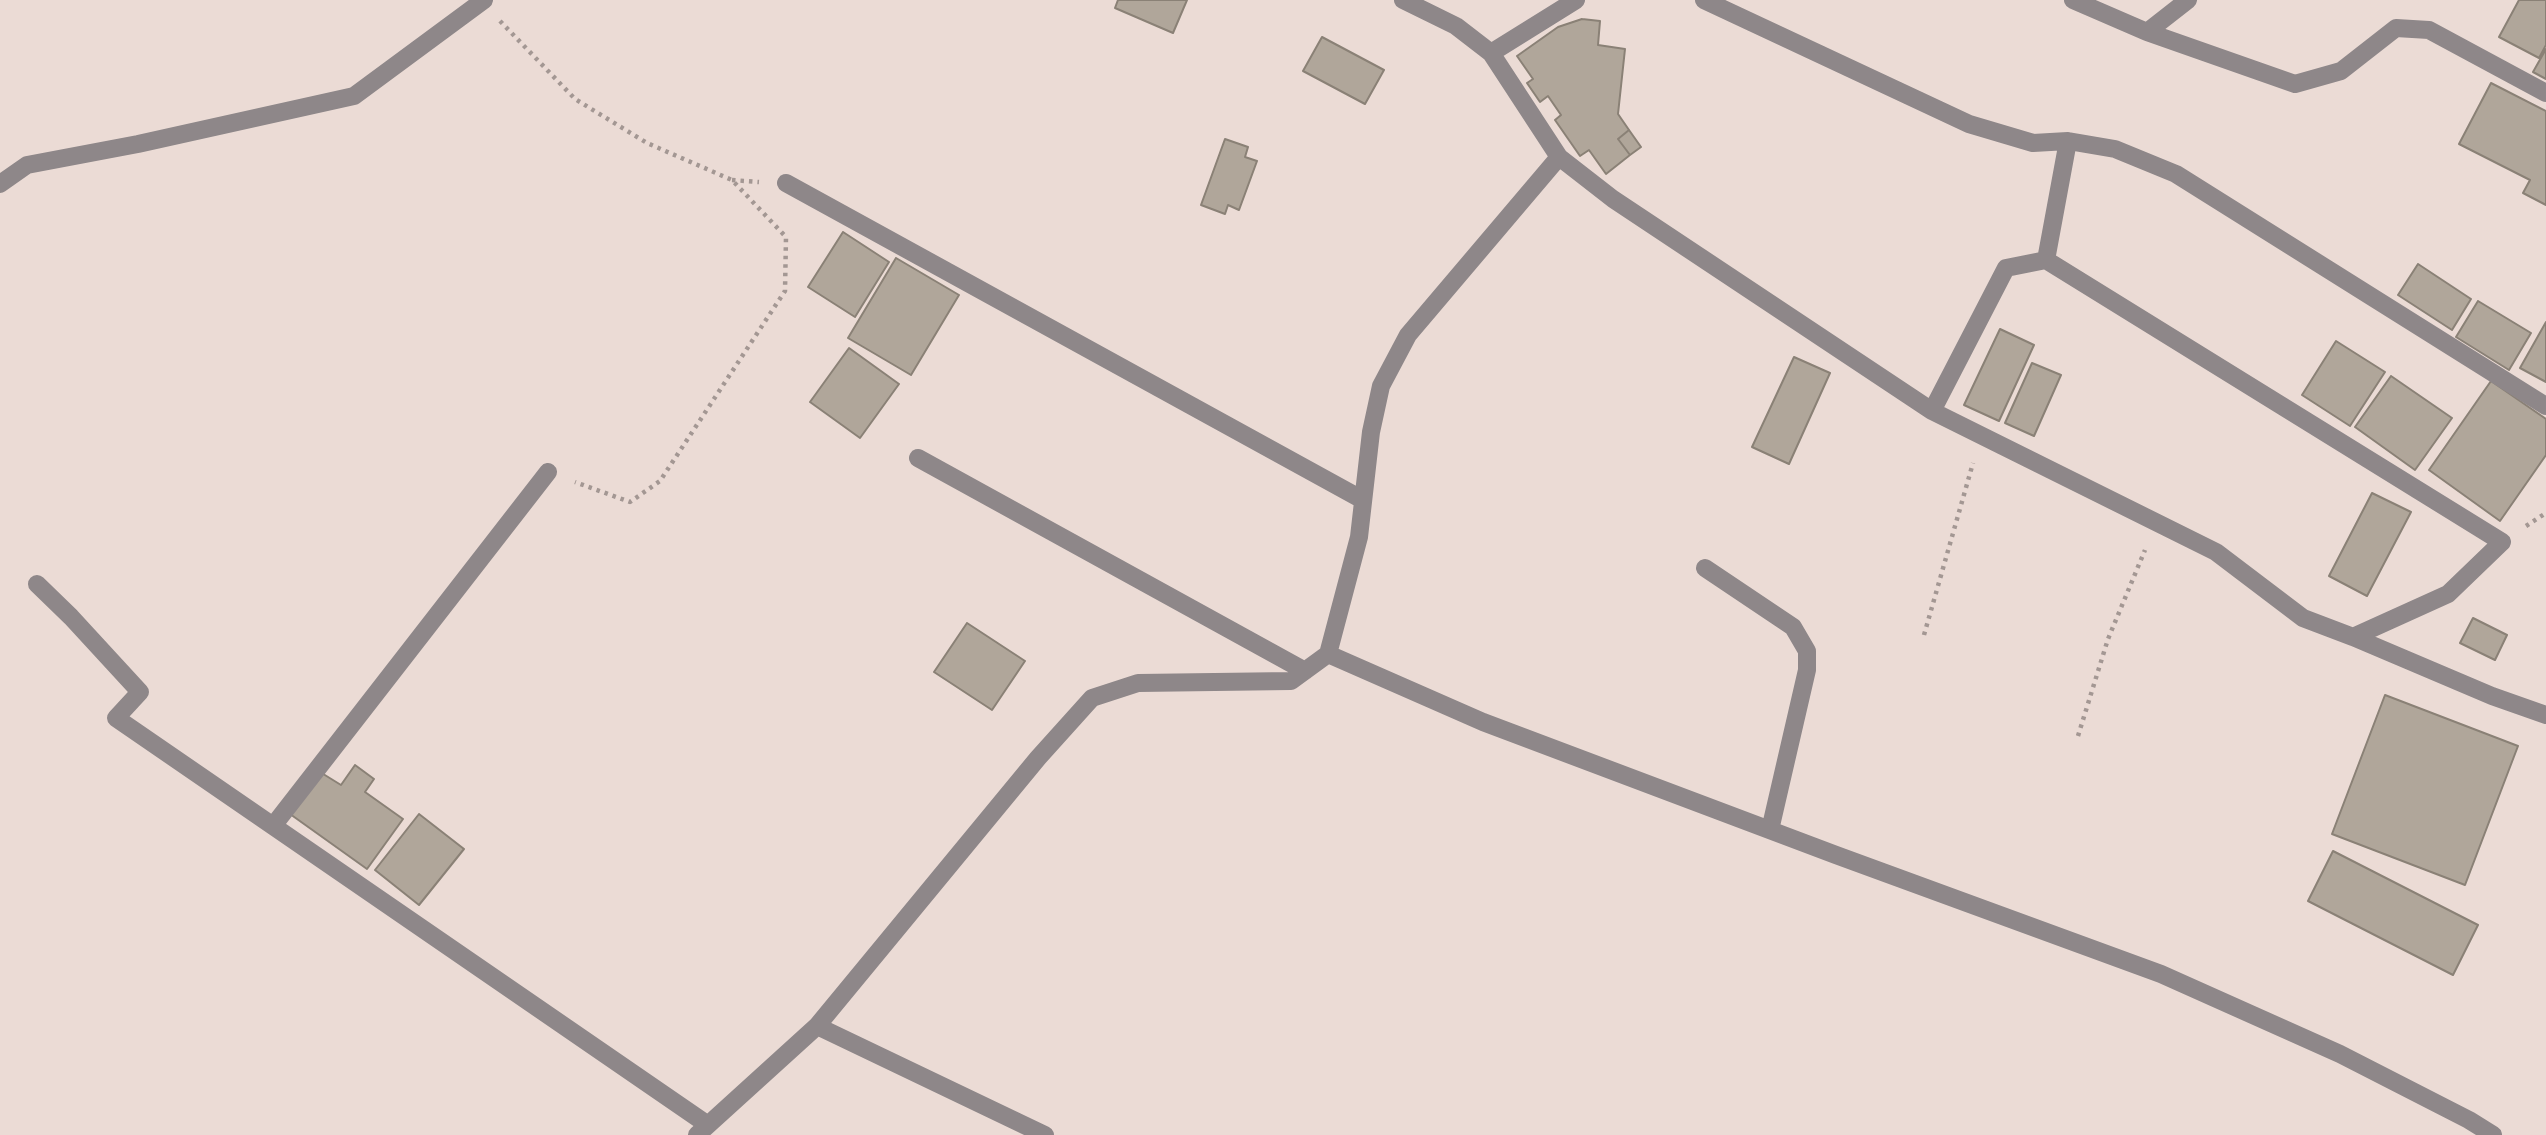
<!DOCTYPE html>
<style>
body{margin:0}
canvas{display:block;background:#ebdbd5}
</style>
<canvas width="2546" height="1135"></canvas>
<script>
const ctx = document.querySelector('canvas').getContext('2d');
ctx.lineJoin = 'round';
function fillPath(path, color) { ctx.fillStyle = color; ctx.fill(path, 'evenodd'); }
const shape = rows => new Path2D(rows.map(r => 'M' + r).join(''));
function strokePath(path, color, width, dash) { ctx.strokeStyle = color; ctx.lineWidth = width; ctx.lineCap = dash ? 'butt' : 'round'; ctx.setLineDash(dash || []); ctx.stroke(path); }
const building = shape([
 [1118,0,1187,0,1173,33,1115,8,1118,0],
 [2519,0,2546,0,2546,45,2539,58,2499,37,2519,0],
 [1582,19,1600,21,1598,45,1625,49,1618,114,1629,130,1618,139,1630,155,1606,174,1589,150,1580,156,1555,120,1561,115,1548,96,1540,102,1527,83,1533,79,1517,56,1558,27,1582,19],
 [1322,37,1384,70,1365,104,1303,71,1322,37],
 [2546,49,2546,79,2533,72,2546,49],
 [2491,83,2546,111,2546,205,2523,193,2530,180,2459,144,2491,83],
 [1629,130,1641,147,1630,155,1618,139,1629,130],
 [1225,139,1248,147,1245,157,1257,161,1239,210,1228,205,1225,214,1201,205,1225,139],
 [843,232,889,262,855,317,808,287,843,232],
 [896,258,959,295,911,375,848,338,896,258],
 [2418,264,2471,299,2452,330,2398,295,2418,264],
 [2478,301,2531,333,2509,370,2456,337,2478,301],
 [2546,322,2546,382,2520,368,2546,322],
 [2000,329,2034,345,1999,421,1964,405,2000,329],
 [2336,341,2385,372,2350,426,2302,395,2336,341],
 [849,348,899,384,860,438,810,402,849,348],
 [1794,357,1830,373,1789,464,1752,447,1794,357],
 [2032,363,2061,375,2034,436,2005,423,2032,363],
 [2391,376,2452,418,2415,470,2355,427,2391,376],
 [2491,381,2546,419,2546,455,2500,521,2429,470,2491,381],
 [2372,493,2411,512,2367,596,2329,576,2372,493],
 [2473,618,2507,635,2495,660,2460,643,2473,618],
 [967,623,1025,661,992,710,934,672,967,623],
 [2385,695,2518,746,2465,885,2332,834,2385,695],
 [355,765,374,779,365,792,403,819,367,869,290,814,320,772,341,785,355,765],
 [419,814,464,849,419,905,375,870,419,814],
 [2333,851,2478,925,2453,975,2308,901,2333,851]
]);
const path = shape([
 [500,21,575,99,647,143,732,180,786,237,785,291,660,481,630,502,575,482],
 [732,180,759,182],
 [2526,526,2546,513],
 [1924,635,1973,463],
 [2078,736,2108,639,2145,550]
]);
const minor = shape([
 [1403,0,1456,26,1491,53,1559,157,1613,199,1932,411,2216,552,2303,618,2353,637,2492,696,2546,715],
 [1704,0,1969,124,2033,143,2068,141,2115,149,2176,174,2546,406],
 [2073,0,2147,32,2188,0],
 [2147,32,2295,84,2341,71,2396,28,2429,30,2546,93],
 [1491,53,1576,0],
 [786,183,1363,500],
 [0,184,27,165,138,144,354,96,484,0],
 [2046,260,2502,542,2448,594,2353,637],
 [1932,411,2006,268,2046,260,2068,141],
 [918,458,1305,671],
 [1705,568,1793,627,1807,651,1807,670,1770,830],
 [37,584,71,617,140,692,116,718,708,1125],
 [1328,654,1483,722,1836,855,2161,974,2340,1054,2469,1120,2493,1135],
 [273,826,548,472],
 [817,1026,1045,1135],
 [697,1135,817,1026,1038,758,1092,698,1138,683,1291,681,1328,654,1359,537,1371,432,1381,386,1408,335,1559,157]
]);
fillPath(building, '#b0a69a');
strokePath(building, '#8a8176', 2);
strokePath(path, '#a39793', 4.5, [3.5, 5]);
strokePath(minor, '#8e8789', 18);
</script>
